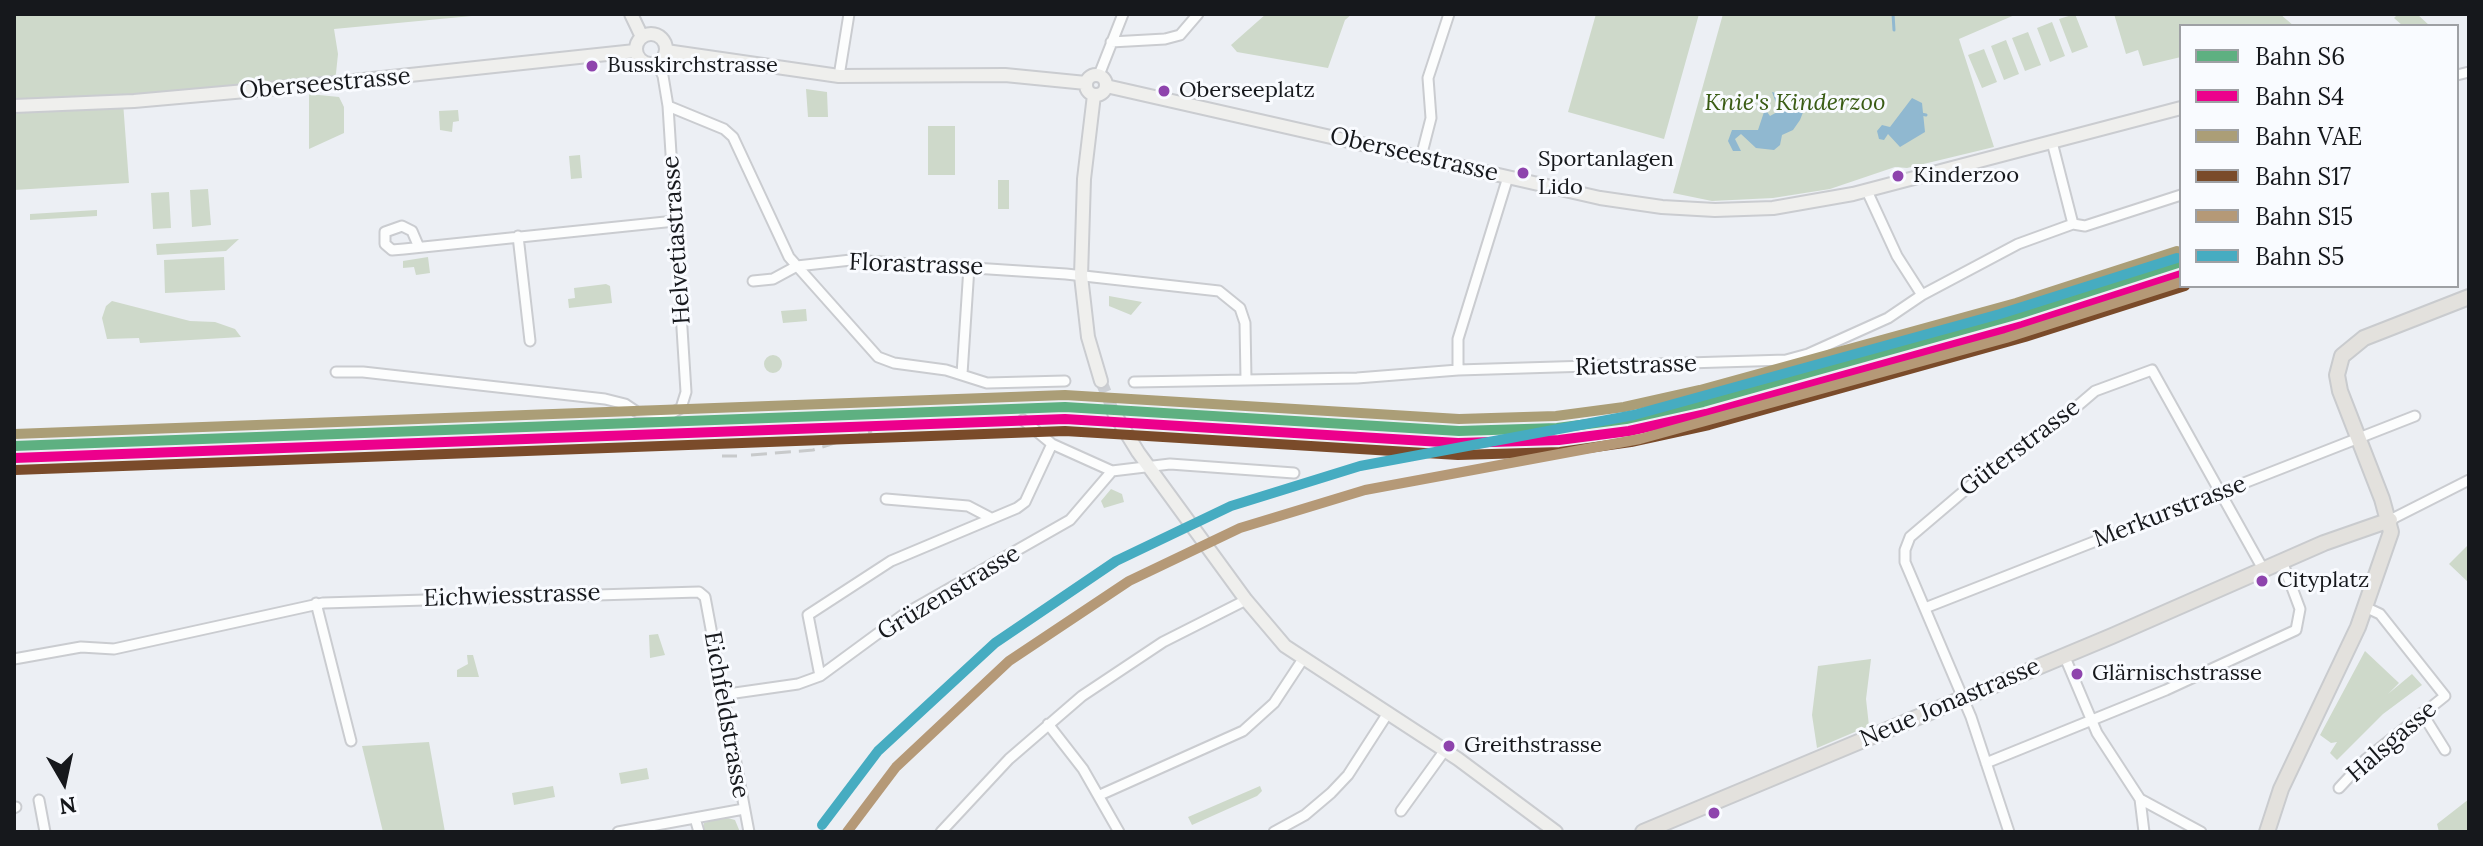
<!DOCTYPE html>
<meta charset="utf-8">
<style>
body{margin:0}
#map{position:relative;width:2483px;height:846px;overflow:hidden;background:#eceff4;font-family:Lora,serif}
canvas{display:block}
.frame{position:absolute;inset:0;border:16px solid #16181c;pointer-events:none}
.legend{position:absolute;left:2179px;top:24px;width:280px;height:264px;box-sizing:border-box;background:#f9fbff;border:2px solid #9ea0a4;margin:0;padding:10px 14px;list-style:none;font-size:24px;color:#16181c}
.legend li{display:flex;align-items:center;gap:16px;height:40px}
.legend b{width:40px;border:2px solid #9ea0a4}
.north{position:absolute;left:24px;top:742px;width:80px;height:80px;-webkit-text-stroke:6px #f9fbff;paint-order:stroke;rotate:171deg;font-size:22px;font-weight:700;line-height:32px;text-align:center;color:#16181c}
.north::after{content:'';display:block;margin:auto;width:28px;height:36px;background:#16181c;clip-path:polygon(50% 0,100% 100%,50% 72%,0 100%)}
</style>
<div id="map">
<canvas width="2483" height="846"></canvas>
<div class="frame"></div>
<ul class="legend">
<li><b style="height:10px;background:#5eb081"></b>Bahn S6</li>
<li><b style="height:10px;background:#ec008c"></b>Bahn S4</li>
<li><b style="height:10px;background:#ab9e77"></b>Bahn VAE</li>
<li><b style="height:10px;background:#7a4b2a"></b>Bahn S17</li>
<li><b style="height:10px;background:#b59977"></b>Bahn S15</li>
<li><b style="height:10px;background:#46acc1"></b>Bahn S5</li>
</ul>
<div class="north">N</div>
</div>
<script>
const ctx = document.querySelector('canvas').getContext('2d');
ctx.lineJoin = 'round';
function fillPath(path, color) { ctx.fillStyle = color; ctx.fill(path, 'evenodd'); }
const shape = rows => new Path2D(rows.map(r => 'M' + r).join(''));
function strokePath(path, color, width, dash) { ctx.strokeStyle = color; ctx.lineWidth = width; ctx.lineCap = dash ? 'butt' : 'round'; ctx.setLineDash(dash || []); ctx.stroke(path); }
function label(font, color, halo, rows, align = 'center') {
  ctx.font = font + ' Lora,serif'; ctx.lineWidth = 6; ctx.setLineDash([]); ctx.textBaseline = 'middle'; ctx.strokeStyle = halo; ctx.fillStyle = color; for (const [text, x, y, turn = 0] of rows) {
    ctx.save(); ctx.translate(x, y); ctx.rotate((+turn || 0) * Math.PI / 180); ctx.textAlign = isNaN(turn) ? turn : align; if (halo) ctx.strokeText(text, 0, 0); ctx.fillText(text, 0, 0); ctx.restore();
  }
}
const green = shape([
 [14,14,493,14,334,29,338,54,335,83,123,102,129,183,14,190],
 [1266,14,1352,14,1345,20,1328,68,1237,52,1231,45],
 [1596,14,1699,14,1664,139,1568,112],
 [1723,14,2017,14,1959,39,1994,147,1907,168,1895,167,1830,189,1773,198,1712,201,1673,193],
 [2075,14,2088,47,2072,53,2059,19],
 [2114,14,2280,14,2294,26,2181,26,2181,57,2143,66,2138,50,2126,54],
 [2398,14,2417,14,2430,26,2403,26,2394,18],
 [2052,22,2065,56,2050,62,2037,28],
 [2028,32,2041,65,2025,71,2012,38],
 [2006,40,2019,74,2004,80,1991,46],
 [1984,49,1997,82,1982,88,1968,55],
 [806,89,827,92,828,117,808,117],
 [309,94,339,97,344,107,344,133,309,149],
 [458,110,459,121,453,122,452,132,440,130,439,111],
 [928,126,955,126,955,175,928,175],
 [580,155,582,178,571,179,569,156],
 [998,180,1009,180,1009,209,998,209],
 [208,189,211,225,192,227,190,190],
 [169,192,171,228,153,229,151,193],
 [97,210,97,216,30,220,30,214],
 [239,239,226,251,157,255,156,244],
 [224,257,225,290,165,293,164,260],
 [428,257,430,273,416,275,414,267,403,268,403,261],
 [606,284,610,286,612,303,569,308,568,299,575,298,574,288],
 [1109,296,1142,302,1131,315,1109,306],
 [112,301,190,321,215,322,235,329,241,337,140,343,139,338,107,339,102,318,106,306],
 [806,309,807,321,783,323,781,311],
 '764 364a9 9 0 1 1 18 0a9 9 0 1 1-18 0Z',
 [1111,489,1122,494,1124,502,1104,508,1101,501],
 [2469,544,2469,583,2449,564],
 [658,634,665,655,650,658,649,635],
 [2365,651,2399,683,2388,694,2412,674,2422,685,2383,714,2337,760,2330,753,2337,742,2331,743,2320,735],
 [467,655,473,655,479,677,457,677,457,670,468,664],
 [1871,659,1866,699,1869,726,1817,748,1812,715,1818,666],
 [429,742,445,832,383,832,362,746],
 [647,768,649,779,621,784,619,773],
 [553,786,555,797,514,805,512,793],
 [1260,786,1262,791,1257,796,1192,825,1188,817],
 [2469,799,2469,832,2439,832,2437,824],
 [724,817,735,820,740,832,704,832,704,823]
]);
const water = shape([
 [1772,92,1783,95,1788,104,1794,103,1796,97,1807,102,1800,120,1793,130,1782,135,1780,145,1774,150,1756,148,1741,134,1735,139,1741,151,1733,151,1728,141,1732,130,1758,130,1765,109,1770,116,1779,111],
 [1912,98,1922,103,1925,132,1900,147,1888,134,1884,140,1879,139,1877,131,1882,125,1890,127]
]);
const stream = shape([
 [1893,14,1894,30],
 [1921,114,1926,115]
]);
const secondaryTunnel = shape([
 [1101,381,1114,413]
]);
const street = shape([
 [1111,42,1165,39,1180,35,1198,14],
 [1099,75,1123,14],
 [2457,75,2469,72],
 [839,76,849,14],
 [668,106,724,129,733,137,789,257,878,357,894,363,946,370,987,383,1065,381],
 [2052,142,2073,224],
 [1421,157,1431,118,1428,78,1449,14],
 [1867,191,1897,256,1922,295],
 [518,236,530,341],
 [418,245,412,231,402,226,385,232,385,244,392,250,404,249,675,221],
 [753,281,773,279,797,266,851,260,1066,274,1219,291,1240,308,1245,323,1246,379],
 [1458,370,1458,339,1508,177],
 [336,372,363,372,605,399,625,404,637,412,672,413,681,408,686,392,668,106,663,76,657,63],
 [962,374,969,267],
 [1134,382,1357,378,1458,370,1786,360,1808,354,1888,318,1922,295,2018,244,2073,224,2085,226,2181,195],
 [1023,420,1052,444,1112,471],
 [886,499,968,506,989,517],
 [2390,520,2469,480],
 [316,603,351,741],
 [1925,608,2415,416],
 [2064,655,2097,733,2140,799,2201,832],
 [14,659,81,647,114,649,323,603,699,592,705,597,749,832],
 [820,676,808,615,891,561,1017,508,1025,502,1052,444],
 [721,695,798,684,820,676,903,615,1070,520,1112,471,1170,464,1294,473],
 [2422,713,2445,750],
 [1048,724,1083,769,1119,832],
 [1986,763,2166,690,2296,630,2300,609,2282,561],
 [2339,788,2366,759,2445,696,2380,614,2365,607],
 [1100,795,1243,731,1274,703,1303,659],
 [2140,799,2144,832],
 [39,800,45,832],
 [14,808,16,807],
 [1401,811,1445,750],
 [695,818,699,832],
 [618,832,744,809],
 [941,832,1009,759,1082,696,1163,642,1246,600],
 [1274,832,1305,815,1331,793,1348,775,1388,713],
 [2009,832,1971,717,1905,562,1905,550,1910,537,1977,480,2054,426,2095,391,2152,370,2263,569]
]);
const secondary = shape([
 [631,14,642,37],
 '636 49a15 15 0 1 1 30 0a15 15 0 1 1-30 0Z',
 [666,51,839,76,1005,75,1086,83],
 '1086 85a10 10 0 1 1 20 0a10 10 0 1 1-20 0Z',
 [1106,86,1600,198,1662,207,1715,210,1773,208,1853,194,2181,108],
 [1094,95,1084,179,1081,276,1088,337,1101,381],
 [14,106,134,101,335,83,635,51],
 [1114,413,1138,452,1246,600,1285,646,1458,759,1556,832]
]);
const primary = shape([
 [1643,832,2112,636,2324,543,2390,520],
 [2267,832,2281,789,2358,627,2391,532,2382,499,2340,391,2337,375,2342,356,2364,338,2469,297]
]);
const rail = shape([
 [833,415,863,413],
 [751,455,813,450,872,431],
 [14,456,972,421],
 [722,456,737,456]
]);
const rail1 = shape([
 [14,446,1065,407,1459,431,1557,428,1626,419,1703,402,2019,314,2181,262]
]);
const rail2 = shape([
 [14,458,1065,419,1458,443,1559,440,1629,431,1706,414,2022,326,2181,275]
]);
const rail3 = shape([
 [14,434,1065,395,1459,419,1556,416,1624,407,1700,390,2016,303,2177,251]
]);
const rail4 = shape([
 [15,470,1065,431,1458,455,1560,452,1631,442,1709,425,2025,337,2185,286]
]);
const rail5 = shape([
 [847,832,896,767,1009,661,1129,581,1240,528,1365,490,1640,439,2006,338,2181,282]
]);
const rail6 = shape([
 [822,825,878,751,995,643,1116,561,1231,506,1360,466,1634,415,2000,314,2177,258]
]);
const markers = [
 [592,66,7,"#8e44ad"],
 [1164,91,7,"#8e44ad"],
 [1523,173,7,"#8e44ad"],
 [1898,176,7,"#8e44ad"],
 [2262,581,7,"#8e44ad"],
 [2077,674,7,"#8e44ad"],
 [1449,746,7,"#8e44ad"],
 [1714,813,7,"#8e44ad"]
];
const busNames = [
 ["Busskirchstrasse",607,66],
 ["Oberseeplatz",1179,91],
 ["Sportanlagen",1538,160],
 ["Lido",1538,188],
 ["Kinderzoo",1913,176],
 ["Cityplatz",2277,581],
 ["Glärnischstrasse",2092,674],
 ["Greithstrasse",1464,746]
];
const streetNames = [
 ["Oberseestrasse",325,84,-5],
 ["Oberseestrasse",1414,155,13],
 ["Helvetiastrasse",677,240,-94],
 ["Florastrasse",916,265,2],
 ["Rietstrasse",1636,366,-2],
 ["Güterstrasse",2020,448,-37],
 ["Merkurstrasse",2170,512,-21],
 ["Grüzenstrasse",949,593,-31],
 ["Eichwiesstrasse",512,596,-2],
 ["Neue Jonastrasse",1950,703,-23],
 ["Eichfeldstrasse",726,715,80],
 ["Halsgasse",2392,742,-41]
];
const parkNames = [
 ["Knie's Kinderzoo",1795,103]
];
fillPath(green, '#ced9ca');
fillPath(water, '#90b8d0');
strokePath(stream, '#90b8d0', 3);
strokePath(secondaryTunnel, '#cccfd4', 12, [12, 6]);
strokePath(street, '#caccd0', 13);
strokePath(secondary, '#caccd0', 16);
strokePath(primary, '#c9cbce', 18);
strokePath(street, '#fcfdfd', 9);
strokePath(secondary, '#efefed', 12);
strokePath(primary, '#e3e1dd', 14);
strokePath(rail, '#c8cacb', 3, [16, 8]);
strokePath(rail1, '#5eb081', 10);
strokePath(rail2, '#ec008c', 10);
strokePath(rail3, '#ab9e77', 10);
strokePath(rail4, '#7a4b2a', 10);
strokePath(rail5, '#b59977', 10);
strokePath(rail6, '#46acc1', 10);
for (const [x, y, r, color] of markers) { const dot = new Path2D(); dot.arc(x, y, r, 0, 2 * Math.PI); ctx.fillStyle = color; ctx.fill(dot); strokePath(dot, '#f9fbff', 3); }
label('22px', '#16181c', '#f9fbff', busNames, 'left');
label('24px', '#16181c', '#f9fbff', streetNames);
label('italic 24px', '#3a5c15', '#f9fbff', parkNames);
</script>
